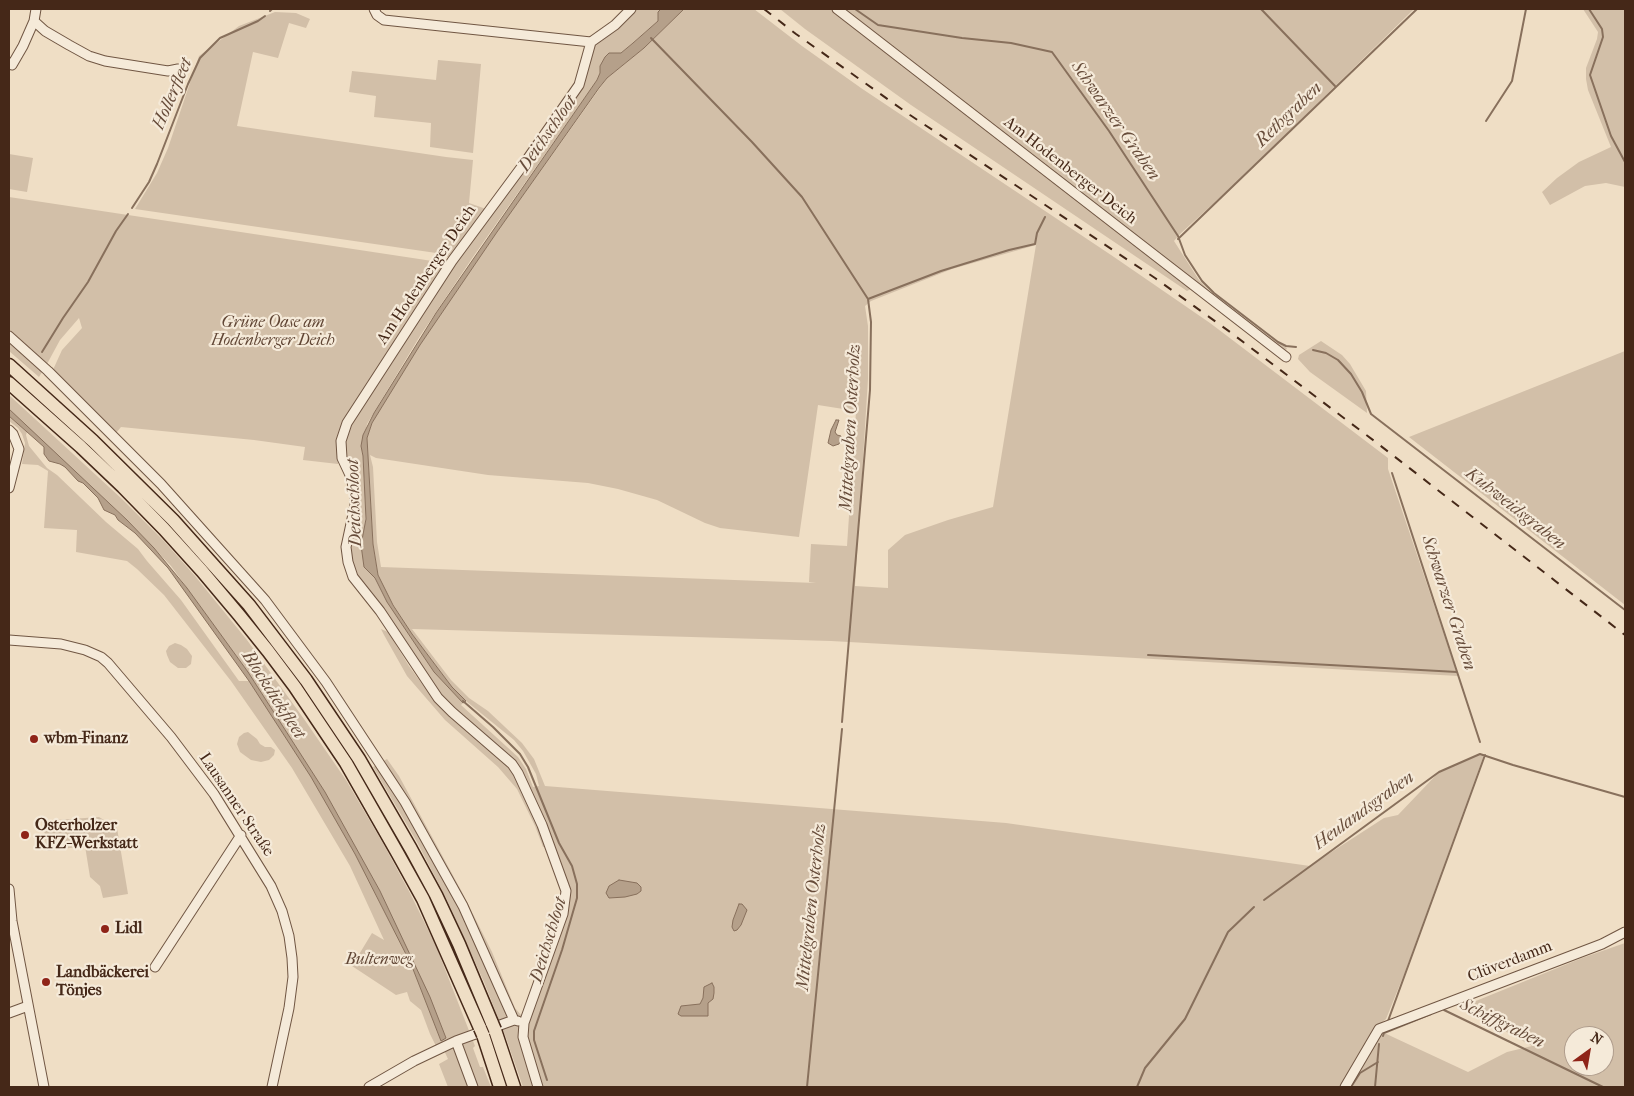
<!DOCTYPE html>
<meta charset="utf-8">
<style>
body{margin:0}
#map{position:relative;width:1634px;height:1096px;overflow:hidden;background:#efdec5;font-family:"IM FELL French Canon",serif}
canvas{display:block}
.frame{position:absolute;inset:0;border:10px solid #452818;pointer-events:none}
.north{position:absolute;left:1564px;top:1026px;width:50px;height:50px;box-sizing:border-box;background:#f5ead9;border:1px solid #af9c8c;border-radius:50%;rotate:32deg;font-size:14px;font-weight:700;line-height:20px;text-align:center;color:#452818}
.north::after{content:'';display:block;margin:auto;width:18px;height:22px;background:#8f2418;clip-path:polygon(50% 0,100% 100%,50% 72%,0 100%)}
</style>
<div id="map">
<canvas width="1634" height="1096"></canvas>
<div class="frame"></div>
<div class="north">N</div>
</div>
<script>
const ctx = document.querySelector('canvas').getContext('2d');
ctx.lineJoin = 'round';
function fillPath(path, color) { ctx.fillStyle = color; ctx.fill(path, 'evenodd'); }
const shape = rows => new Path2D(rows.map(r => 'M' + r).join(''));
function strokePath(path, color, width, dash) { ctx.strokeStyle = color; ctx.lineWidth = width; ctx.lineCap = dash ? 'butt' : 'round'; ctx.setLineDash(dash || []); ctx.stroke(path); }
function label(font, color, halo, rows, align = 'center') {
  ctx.font = font + ' "IM FELL French Canon",serif'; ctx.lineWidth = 4.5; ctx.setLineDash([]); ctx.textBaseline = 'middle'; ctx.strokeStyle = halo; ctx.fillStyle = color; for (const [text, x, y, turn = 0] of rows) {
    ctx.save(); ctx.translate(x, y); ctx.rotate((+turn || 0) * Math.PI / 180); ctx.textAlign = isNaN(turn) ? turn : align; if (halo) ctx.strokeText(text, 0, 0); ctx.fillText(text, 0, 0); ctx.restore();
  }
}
const green = shape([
 [635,9,661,9,658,12,658,21,621,53,609,53,600,66,600,73,597,80,473,257,420,336,367,424,362,451,363,456,366,507,364,567,375,578,387,602,434,672,463,703,461,705,518,757,526,769,533,787,539,786,536,774,523,751,514,740,466,701,452,687,412,634,384,590,378,575,373,544,367,438,372,423,420,345,497,232,607,78,644,48,684,9,754,9,802,46,861,88,1114,257,1210,323,1388,458,1388,469,1458,676,831,641,412,629,451,680,469,698,488,711,522,743,534,759,545,786,1006,823,1310,866,1384,818,1398,815,1439,772,1480,754,1484,755,1405,972,1386,1019,1378,1026,1341,1087,523,1087,506,1038,484,982,447,900,417,842,373,767,387,759,399,776,462,892,492,952,515,1008,528,1023,569,890,552,847,543,847,535,826,517,789,498,767,445,720,407,676,384,635,381,629,388,632,409,666,430,695,449,716,523,776,449,705,359,581,349,555,350,543,356,515,344,447,349,425,451,267,581,88,591,51,596,42],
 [1036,245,993,507,948,520,905,535,888,550,888,588,855,586,868,379,868,326,865,306,871,301,952,269],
 [818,405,856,411,847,546,811,544,809,582,816,583,381,567,377,542,373,467,370,455,376,458,488,475,588,483,618,489,657,500,705,523,720,528,799,537],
 [780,9,831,9,1191,289,1187,291,911,105,805,29],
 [843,9,1414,9,1237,182,1180,234,1174,241,1199,280,1213,294,1271,338,1287,348,1286,350,1275,345],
 [1583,9,1625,9,1625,187,1606,183,1585,186,1550,205,1542,192,1557,178,1579,162,1611,147,1588,90,1586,79,1586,68,1597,39,1598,32],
 [275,12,296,13,310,19,306,28,289,23,278,58,253,52,237,126,446,157,473,160,469,203,486,209,451,257,447,257,443,254,135,209,157,173,168,148,199,56,239,26],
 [438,60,481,64,473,153,430,147,431,123,374,117,376,96,349,92,352,71,436,80],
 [9,154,33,158,27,192,9,189],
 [9,197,439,262,444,266,344,423,338,464,303,460,305,447,254,440,121,427,116,433,52,372,62,350,82,328,79,318,60,340,47,364,9,329],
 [1321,341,1342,355,1350,364,1366,391,1367,413,1310,372,1298,359,1299,355],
 [9,342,42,372,39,377,9,351],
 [1625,351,1625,605,1409,437],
 [9,395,122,499,164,541,195,576,247,640,304,719,346,780,384,845,410,893,436,946,475,1046,473,1048,480,1067,483,1067,491,1087,448,1087,439,1064,448,1059,441,1044,436,1046,430,1034,421,1010,410,1001,407,992,396,995,352,966,372,933,384,940,350,866,292,768,231,681,164,595,137,569,127,561,76,552,77,530,44,528,48,471,38,465,22,464,25,443,22,434,18,428,9,421,9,416,27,432,26,435,29,446,47,468,57,475,106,522,138,549,147,561,181,600,239,681,249,681,311,777,355,854,411,964,441,1040,446,1038,380,891,325,792,248,672,171,566,127,520,14,415,13,413,9,409],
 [175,643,181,645,187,649,192,656,191,664,186,668,178,668,170,662,167,655,166,651,169,646],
 [248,732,257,739,260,744,265,747,271,747,275,750,274,755,269,760,261,762,251,760,240,752,237,744,239,737,244,733],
 [99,817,117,828,128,894,103,898,100,886,90,877,85,846,47,851,43,821],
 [1625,943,1625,1087,1349,1087,1380,1031,1468,1072,1507,1052,1532,1046,1461,1007,1582,958],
 [1574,1036,1604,1036,1604,1066,1574,1066]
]);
const water = shape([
 [661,9,684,9,644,48,607,78,599,88,497,232,420,345,372,423,367,438,373,544,378,575,393,605,412,634,452,687,466,701,463,703,434,672,387,602,375,578,364,567,361,545,366,519,363,456,361,446,363,435,374,413,436,313,597,80,600,73,600,66,605,57,609,53,621,53,633,43,658,21,658,12,661,9],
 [9,409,127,520,154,548,187,588,248,672,325,792,380,891,430,997,446,1038,441,1041,411,964,355,854,311,777,249,681,168,568,135,533,118,520,115,515,104,510,98,498,83,483,78,481,65,467,60,464,49,461,44,454,44,447,9,416,9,409],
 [836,420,839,420,835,432,837,435,841,436,841,439,839,444,833,446,828,443,831,430,836,420],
 [619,880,637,883,641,887,641,891,637,894,625,897,609,898,606,893,609,886,619,880],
 [739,904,742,904,747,910,741,925,737,930,734,931,732,927,733,920,739,904],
 [712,983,714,987,714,993,713,999,708,1003,708,1016,681,1016,678,1014,681,1006,700,1004,703,998,704,987,712,983]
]);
const stream = shape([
 [855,9,878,25,962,38,1011,43,1052,52,1109,131,1178,236,1185,255,1202,281,1214,293,1278,342,1286,346,1296,347],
 [1261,9,1335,86],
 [1589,9,1602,29,1603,37,1590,75,1611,136,1625,162],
 [270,11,272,9],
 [651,38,752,142,802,197,868,299,871,322,870,390,842,722],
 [1486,121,1512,81,1526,9],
 [132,208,149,182,157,164,188,84,200,58,220,38,258,21,265,16],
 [1178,239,1417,9],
 [868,299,941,271,1009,250,1035,244,1037,233,1045,217],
 [1313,350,1326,353,1338,360,1351,374,1362,392,1371,414,1625,610],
 [42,352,63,318,88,282,116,231,128,214],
 [1392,473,1480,742],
 [1148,655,1457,672],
 [463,701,493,727,520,754,528,767,559,843,572,866,577,884,577,898,562,950,534,1031,534,1040,547,1080],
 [1264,900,1439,772,1480,754,1513,765,1625,797],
 [1444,1010,1603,1087],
 [1388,1021,1485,755],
 [1383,1036,1384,1033,1431,1014],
 [807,1087,842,729],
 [1137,1087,1145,1068,1185,1019,1228,932,1254,907],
 [1351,1087,1360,1073,1378,1062],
 [1375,1087,1379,1044]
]);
const minor = shape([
 [374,9,377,15,384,20,591,42],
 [837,9,1286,357],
 [34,21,45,31,69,45,89,56,105,61,168,71,178,69],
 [9,63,12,65,23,46,34,21,36,9],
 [9,336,48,371,161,484,265,600,326,682,405,802,463,906,514,1020],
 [9,430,13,434,19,449,9,488],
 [9,640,61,644,85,650,101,657,108,663,171,737,214,794,271,886,282,911,289,936,292,958,293,977,289,1008,272,1087],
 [9,889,12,921,44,1087],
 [155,967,241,835],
 [9,1013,28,1006],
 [456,1041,473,1087],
 [369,1087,414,1061,456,1041,514,1020,518,1021],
 [538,1087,523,1037,524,1023,563,914,566,891,542,825,518,773,512,764,452,712,438,698,380,611,353,577,348,562,346,547,355,505,355,493,350,475,342,458,341,441,347,423,452,261,526,161,579,85,591,42,615,25,631,9],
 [1345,1087,1379,1029,1602,944,1625,932]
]);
const highway = shape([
 [9,365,93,441,173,520,249,605,306,680,359,759,411,849,436,895,459,944,492,1023],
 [9,383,81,447,123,487,164,529,202,571,239,615,268,651,295,687,346,763,398,854,423,899,480,1028],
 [495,1030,514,1087],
 [483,1035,500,1087]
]);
const rail = shape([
 [764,9,796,34,910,115,1155,278,1230,332,1377,443,1625,635]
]);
const highwayBridge = shape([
 [492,1023,495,1030],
 [480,1028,483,1035]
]);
const markers = [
 [34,739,5,"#8f2418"],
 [25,835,5,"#8f2418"],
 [105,929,5,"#8f2418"],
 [46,982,5,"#8f2418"]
];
const streetNames = [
 ["Am Hodenberger Deich",1070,171,38],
 ["Am Hodenberger Deich",427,275,-56],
 ["Lausanner Straße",236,805,56],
 ["Clüverdamm",1510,962,-21]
];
const parkNames = [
 ["Grüne Oase am",273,323],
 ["Hodenberger Deich",273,341],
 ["Bultenweg",379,960]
];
const poiNames = [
 ["wbm-Finanz",44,739],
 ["Osterholzer",35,826],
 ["KFZ-Werkstatt",35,844],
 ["Lidl",115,929],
 ["Landbäckerei",56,973],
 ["Tönjes",56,991]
];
const waterNames = [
 ["Hollerfleet",173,94,-67],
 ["Rethgraben",1289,115,-44],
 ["Schwarzer Graben",1115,121,55],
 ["Deichschloot",548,134,-55],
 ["Mittelgraben Osterholz",851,428,-87],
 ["Deichschloot",355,503,-92],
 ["Kuhweidsgraben",1515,509,38],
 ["Schwarzer Graben",1448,603,72],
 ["Blockdiekfleet",273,695,57],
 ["Heulandsgraben",1364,811,-36],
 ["Mittelgraben Osterholz",812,907,-84],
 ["Deichschloot",549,940,-73],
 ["Schiffgraben",1502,1024,26]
];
fillPath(green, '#d2bfa8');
fillPath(water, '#b5a08a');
strokePath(water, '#88705c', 1);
strokePath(stream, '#88705c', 2);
strokePath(minor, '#705643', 11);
strokePath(highway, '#452818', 15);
strokePath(minor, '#f5ead9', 9);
strokePath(highway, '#efdec5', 12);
strokePath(rail, '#452818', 2, [9, 9]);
strokePath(highwayBridge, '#452818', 15, []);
strokePath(highwayBridge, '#efdec5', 12);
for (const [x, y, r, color] of markers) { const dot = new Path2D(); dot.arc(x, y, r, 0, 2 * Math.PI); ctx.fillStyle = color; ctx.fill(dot); strokePath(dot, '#f5ead9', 2); }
label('16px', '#452818', '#f5ead9', streetNames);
label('italic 16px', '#614635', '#f5ead9', parkNames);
label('bold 16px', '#452818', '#f5ead9', poiNames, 'left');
label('italic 18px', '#674c3a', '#f5ead9', waterNames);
</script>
